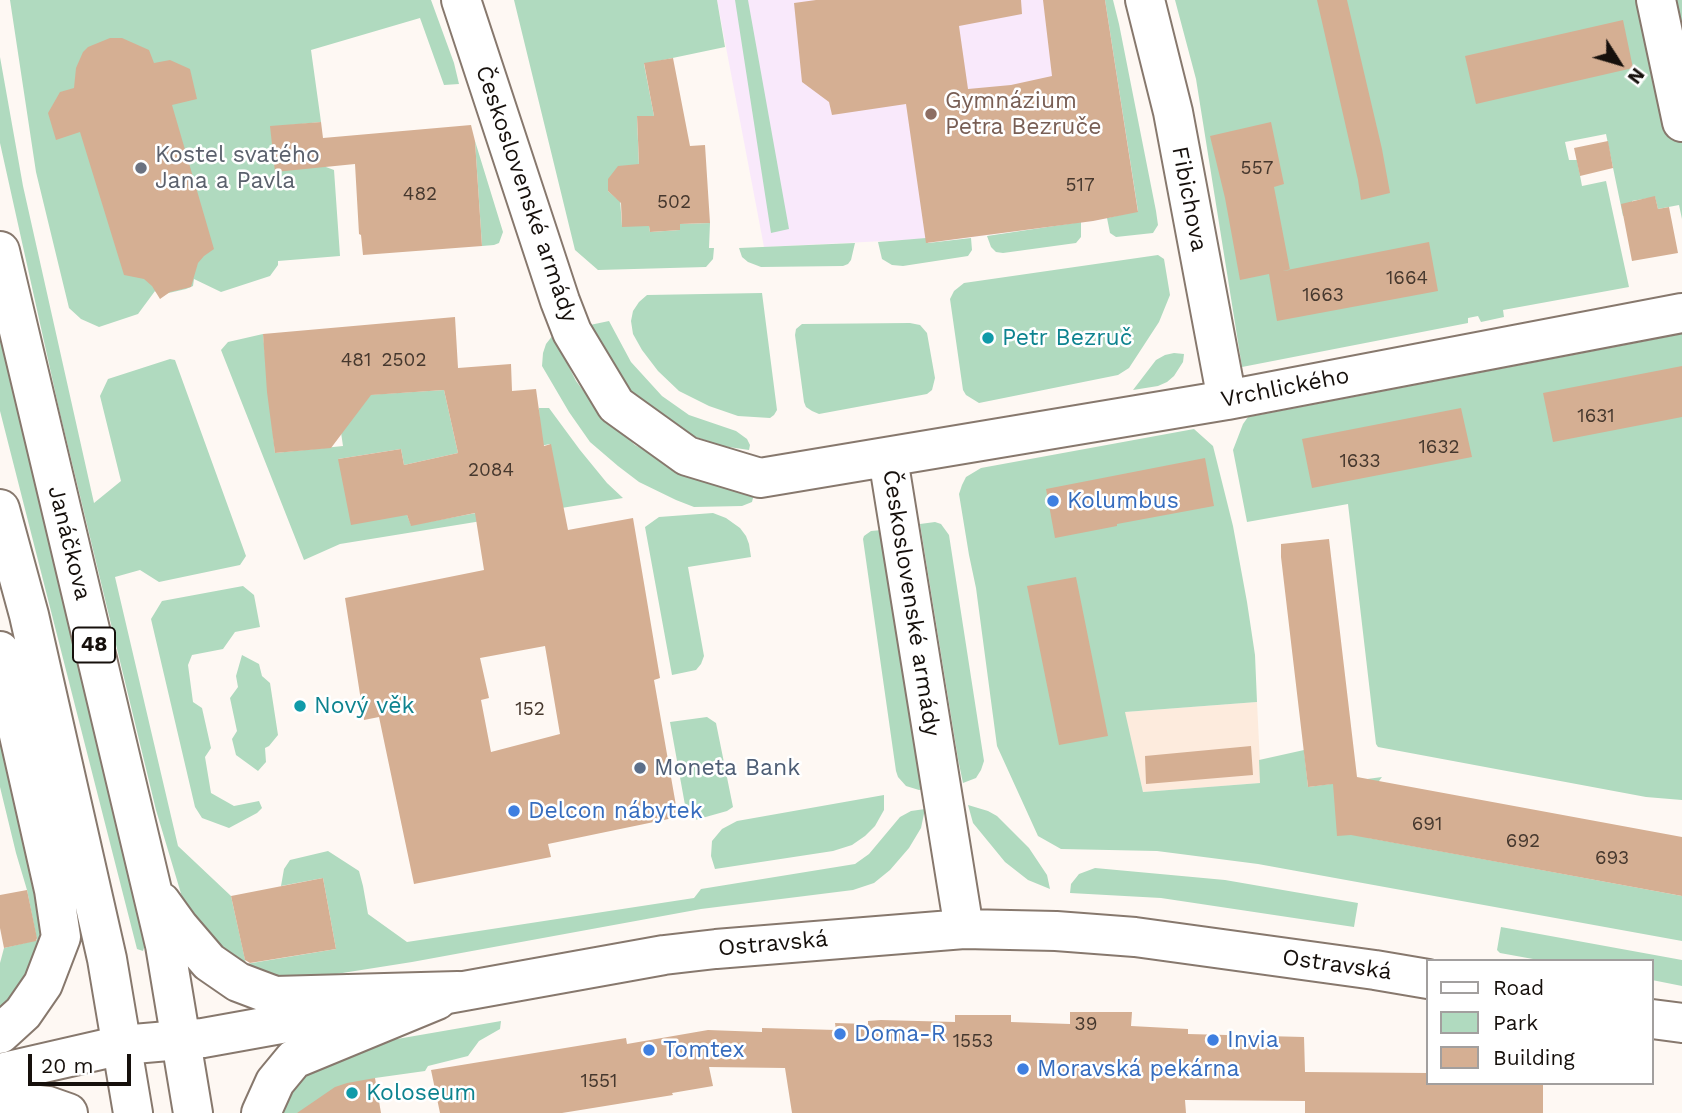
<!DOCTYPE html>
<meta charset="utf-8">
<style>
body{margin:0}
#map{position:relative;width:1682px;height:1113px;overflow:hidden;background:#fef8f3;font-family:"Work Sans",sans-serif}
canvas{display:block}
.legend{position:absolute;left:1426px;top:959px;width:228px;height:126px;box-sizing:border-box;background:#fff;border:2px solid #a29f9e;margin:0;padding:9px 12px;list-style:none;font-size:21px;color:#16100c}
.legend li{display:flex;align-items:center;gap:14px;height:35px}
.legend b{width:35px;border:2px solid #a29f9e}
.north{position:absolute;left:1584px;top:28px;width:70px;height:70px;-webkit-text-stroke:5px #fff;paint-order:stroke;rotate:127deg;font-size:19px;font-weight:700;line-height:28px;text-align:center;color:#16100c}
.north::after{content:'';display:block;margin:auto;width:24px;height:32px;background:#16100c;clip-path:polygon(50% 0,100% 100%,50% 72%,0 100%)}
.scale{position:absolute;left:28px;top:1054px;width:103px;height:32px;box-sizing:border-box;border:4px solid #16100c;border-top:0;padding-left:9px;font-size:21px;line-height:24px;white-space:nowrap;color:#16100c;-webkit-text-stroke:5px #fff;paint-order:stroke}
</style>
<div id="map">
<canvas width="1682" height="1113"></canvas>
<ul class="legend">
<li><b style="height:9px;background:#fff"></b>Road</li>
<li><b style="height:19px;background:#b0dabf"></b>Park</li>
<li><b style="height:19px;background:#d5af93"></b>Building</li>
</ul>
<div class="north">N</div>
<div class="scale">20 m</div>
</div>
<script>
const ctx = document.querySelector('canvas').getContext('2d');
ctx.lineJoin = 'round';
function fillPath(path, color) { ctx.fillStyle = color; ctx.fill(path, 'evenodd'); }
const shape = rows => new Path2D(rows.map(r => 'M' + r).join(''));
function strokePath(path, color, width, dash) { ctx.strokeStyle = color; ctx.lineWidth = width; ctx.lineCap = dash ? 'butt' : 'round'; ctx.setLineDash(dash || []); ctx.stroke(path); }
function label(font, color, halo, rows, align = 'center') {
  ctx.font = font + ' "Work Sans",sans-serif'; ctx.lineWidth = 5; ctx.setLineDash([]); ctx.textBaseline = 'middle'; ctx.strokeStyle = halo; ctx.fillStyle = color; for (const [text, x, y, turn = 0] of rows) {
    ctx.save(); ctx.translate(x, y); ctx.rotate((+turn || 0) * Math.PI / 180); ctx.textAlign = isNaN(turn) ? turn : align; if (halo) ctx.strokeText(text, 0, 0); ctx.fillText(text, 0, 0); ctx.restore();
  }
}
const built = shape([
 [1257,702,1261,783,1143,792,1124,712]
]);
const education = shape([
 [717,0,1105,0,1138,212,1093,221,927,243,925,239,764,247]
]);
const green = shape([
 [10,0,431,0,454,63,459,84,444,85,420,18,311,50,321,122,271,127,326,167,334,170,340,256,278,261,278,265,270,276,221,292,194,279,193,286,186,289,160,295,155,291,138,314,99,327,81,319,69,308,36,172],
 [514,0,717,0,725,47,644,64,654,116,637,117,639,165,608,191,616,198,620,199,622,226,649,226,650,232,680,230,680,224,710,223,709,248,714,248,713,259,706,267,598,270,575,250],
 [735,0,748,0,789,229,771,233],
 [1105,0,1113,0,1119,24,1156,211,1158,225,1153,233,1116,237,1110,233,1107,218,1138,211],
 [1175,0,1682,0,1682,219,1679,205,1658,209,1655,197,1632,201,1634,214,1623,216,1606,134,1565,142,1569,160,1577,160,1582,186,1606,181,1629,287,1503,310,1504,317,1481,322,1478,316,1468,318,1468,323,1242,367,1196,79],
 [0,57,23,186,94,503,121,481,100,396,108,379,170,359,175,360,246,556,240,565,159,582,140,570,115,577,178,846,231,896,246,964,336,949,323,878,281,886,284,869,290,860,328,851,359,871,363,886,368,914,407,942,694,898,701,889,855,864,869,854,900,817,911,811,925,809,921,828,909,848,890,870,874,883,853,890,701,909,412,962,279,983,242,972,188,917,156,810,59,409,0,143],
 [475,141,503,232,499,243,494,245,482,246],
 [1081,222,1081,237,1076,243,1003,253,996,252,991,247,987,236],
 [926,238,928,243,971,238,972,250,968,256,903,266,892,265,882,259,878,242],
 [855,243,851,260,848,264,843,266,761,267,748,262,742,257,739,248],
 [1158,255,1164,259,1170,295,1159,322,1129,368,1118,375,979,403,966,395,963,390,950,299,954,291,964,283],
 [762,293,777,410,774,415,770,418,738,416,709,406,679,391,658,371,642,350,633,334,631,321,633,311,639,302,647,295],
 [609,321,631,362,662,396,689,415,736,431,747,439,750,445,749,450,722,446,682,432,648,408,626,386,602,351,590,325],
 [910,323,920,325,927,333,935,378,932,390,927,394,819,414,812,411,806,407,804,402,795,335,796,329,802,324],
 [263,334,275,453,343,446,334,385,366,395,444,390,458,453,404,465,401,449,338,459,407,515,411,525,514,506,550,444,540,446,539,408,549,408,580,450,607,483,623,498,340,544,304,560,221,350,228,342],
 [1682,334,1682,800,1646,797,1378,747,1376,744,1348,504,1247,522,1233,450,1243,424,1248,417],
 [553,335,576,381,600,413,635,445,678,469,754,494,752,502,742,506,694,507,676,500,639,482,618,466,590,442,569,412,542,366,543,353,546,344],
 [0,337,145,945,143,951,137,949,0,411],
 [1174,353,1184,354,1183,362,1174,376,1167,382,1158,386,1133,390,1156,360,1165,355],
 [1194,429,1213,446,1233,526,1247,602,1255,655,1257,702,1125,712,1143,792,1260,783,1259,760,1304,750,1308,787,1382,777,1379,781,1369,838,1682,896,1682,941,1258,864,1157,851,1061,849,1038,836,997,746,976,588,969,555,959,494,962,485,966,477,981,468],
 [713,513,726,518,740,528,746,536,749,544,751,557,688,567,704,656,701,664,696,670,672,675,645,527,659,517],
 [935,522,941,524,949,535,984,761,981,770,976,778,963,783,958,759,920,524],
 [882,530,926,789,919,790,906,786,898,777,896,771,863,539,864,536,871,531],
 [243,586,254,595,260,627,235,632,223,649,192,655,188,665,193,702,202,708,211,748,205,757,211,793,234,806,259,801,262,808,257,813,229,828,202,818,195,807,151,619,162,601],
 [242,655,259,664,262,676,270,683,278,735,269,746,265,748,266,762,258,771,236,755,232,739,237,731,230,698,238,687,236,676],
 [0,694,48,923,22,988,0,1009,0,963,4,948,37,940,27,890,16,853,0,787],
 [707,717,716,723,733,807,727,811,695,820,687,816,670,722],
 [884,795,884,810,875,826,865,836,852,845,833,851,715,869,711,856,712,841,722,829,737,821],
 [968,805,988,811,997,816,1029,848,1047,875,1050,889,1028,880,1005,862,973,823],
 [1095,868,1225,880,1358,903,1354,927,1161,898,1070,893,1071,884,1079,874],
 [1501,927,1682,960,1682,986,1652,980,1652,961,1544,961,1500,953,1497,950],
 [501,1021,500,1029,479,1041,468,1056,428,1066,425,1071,375,1078,308,1113,273,1113,292,1081,345,1048]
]);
const building = shape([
 [816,0,1021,0,1022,14,959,26,968,89,1011,85,1052,76,1043,0,1105,0,1138,212,1093,221,926,243,906,104,832,115,829,102,802,82,794,3],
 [1317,0,1347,0,1382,149,1390,193,1361,200,1358,180],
 [1623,20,1633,68,1476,104,1465,56],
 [110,38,122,38,149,50,154,63,170,60,190,69,197,99,172,105,214,249,204,256,198,263,191,287,170,292,160,299,152,286,144,279,124,275,80,132,56,140,48,113,60,92,74,88,76,68,83,52,88,47],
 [673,58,690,146,705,145,710,223,680,224,680,230,650,232,649,226,622,227,621,203,608,191,608,179,618,166,639,164,637,116,654,116,644,63],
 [321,122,323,138,471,125,475,141,482,246,363,255,361,235,359,234,355,164,275,172,270,126],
 [1271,122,1284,184,1274,187,1290,270,1282,271,1429,242,1438,291,1277,321,1269,274,1240,280,1225,198,1210,136],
 [1608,141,1613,168,1580,176,1574,148],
 [1655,196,1658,209,1669,207,1678,253,1632,261,1621,204],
 [455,317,458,368,511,364,512,391,536,389,544,446,551,444,568,530,633,518,660,678,654,680,678,817,548,844,551,857,414,884,379,717,364,720,345,598,484,570,475,513,411,526,407,515,351,525,338,459,401,449,404,465,458,453,444,390,371,395,331,448,275,453,267,392,263,334],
 [545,646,560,734,491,752,481,700,489,698,480,658],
 [1682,366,1682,417,1553,442,1543,393],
 [1461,408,1472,457,1312,488,1302,439],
 [1205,458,1214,506,1117,524,1117,526,1055,538,1046,489],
 [1329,539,1357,777,1682,837,1682,896,1351,835,1337,836,1333,784,1308,787,1281,557,1281,544],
 [1076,577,1108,736,1059,745,1027,586],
 [1251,746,1253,775,1146,784,1145,756],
 [323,878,336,949,250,963,245,960,231,896],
 [27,890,37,938,36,941,4,948,0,928,0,895],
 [1070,1012,1132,1012,1131,1026,1188,1029,1188,1034,1304,1037,1305,1072,1428,1073,1428,1083,1543,1085,1543,1113,1305,1113,1305,1101,1185,1100,1186,1113,792,1113,785,1068,709,1067,713,1086,672,1093,673,1095,562,1113,440,1113,431,1070,626,1038,627,1044,708,1030,762,1032,762,1028,836,1030,835,1023,868,1024,868,1021,881,1020,955,1022,955,1015,1011,1015,1011,1022,1070,1024],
 [375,1078,381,1113,297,1113,335,1087,347,1083]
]);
const minor = shape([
 [461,0,560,301,572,332,616,405,687,456,760,478,1227,400,1682,313],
 [1145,0,1173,112,1227,400],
 [1656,0,1682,122],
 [888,458,964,929],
 [1652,1019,1682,1023],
 [0,1073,122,1045,203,1038,664,955,716,949,964,929,1056,931,1135,937,1375,970,1428,979]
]);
const major = shape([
 [0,251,165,945,193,1113],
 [0,509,29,615,107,959,133,1113],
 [0,651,54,890,61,937,43,984,23,1013,0,1034],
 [161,902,179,927,209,962,238,982,275,996,458,991],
 [0,1101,48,1106,68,1113],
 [261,1113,275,1082,294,1059,437,1000]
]);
const markers = [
 [931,114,7,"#8d6e63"],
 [141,168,7,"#6b7280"],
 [988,338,7,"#0f9aa8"],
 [1053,501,7,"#3f7fe0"],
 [300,706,7,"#0f9aa8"],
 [640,768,7,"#5c6f8a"],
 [514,811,7,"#3f7fe0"],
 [840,1034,7,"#3f7fe0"],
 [1213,1040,7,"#3f7fe0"],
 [649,1050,7,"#3f7fe0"],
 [1023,1069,7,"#3f7fe0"],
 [352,1093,7,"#0f9aa8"]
];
const numberNames = [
 ["557",1257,168],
 ["517",1080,185],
 ["482",420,194],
 ["502",674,202],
 ["1664",1407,278],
 ["1663",1323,295],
 ["481",356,360],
 ["2502",404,360],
 ["1631",1596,416],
 ["1632",1439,447],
 ["1633",1360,461],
 ["2084",491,470],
 ["152",530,709],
 ["691",1427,824],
 ["692",1523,841],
 ["693",1612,858],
 ["39",1086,1024],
 ["1553",973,1041],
 ["1551",599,1081]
];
const shields = [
 [94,645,42]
];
const shieldNames = [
 ["48",94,645]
];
const educationNames = [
 ["Gymnázium",945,101],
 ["Petra Bezruče",945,127]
];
const worshipNames = [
 ["Kostel svatého",155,155],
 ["Jana a Pavla",155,181]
];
const streetNames = [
 ["Československé armády",526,194,71],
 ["Fibichova",1189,199,79],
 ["Vrchlického",1285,388,-11],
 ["Janáčkova",69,543,76],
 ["Československé armády",911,603,81],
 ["Ostravská",773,944,-5],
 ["Ostravská",1337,965,8]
];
const cultureNames = [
 ["Petr Bezruč",1002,338],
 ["Nový věk",314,706],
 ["Koloseum",366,1093]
];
const shopNames = [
 ["Kolumbus",1067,501],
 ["Delcon nábytek",528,811],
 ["Doma-R",854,1034],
 ["Invia",1227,1040],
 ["Tomtex",663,1050],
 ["Moravská pekárna",1037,1069]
];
const serviceNames = [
 ["Moneta Bank",654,768]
];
fillPath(built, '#fdebdd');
fillPath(education, '#f9e9fb');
fillPath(green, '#b0dabf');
fillPath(building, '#d5af93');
strokePath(minor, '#87786d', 42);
strokePath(major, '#87786d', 42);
strokePath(minor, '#fff', 38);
strokePath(major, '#fff', 38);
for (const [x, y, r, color] of markers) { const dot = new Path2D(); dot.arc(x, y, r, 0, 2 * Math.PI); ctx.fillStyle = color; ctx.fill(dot); strokePath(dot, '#fff', 2.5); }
label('19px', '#46382e', null, numberNames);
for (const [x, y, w] of shields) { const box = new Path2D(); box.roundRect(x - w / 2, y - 17.5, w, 35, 5); ctx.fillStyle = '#fff'; ctx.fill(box); strokePath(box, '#16100c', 2); }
label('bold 21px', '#16100c', null, shieldNames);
label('23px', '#785e54', '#fff', educationNames, 'left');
label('23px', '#5b616d', '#fff', worshipNames, 'left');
label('23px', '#16100c', '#fff', streetNames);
label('23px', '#0d838f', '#fff', cultureNames, 'left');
label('23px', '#366cbe', '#fff', shopNames, 'left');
label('23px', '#4e5e75', '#fff', serviceNames, 'left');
</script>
